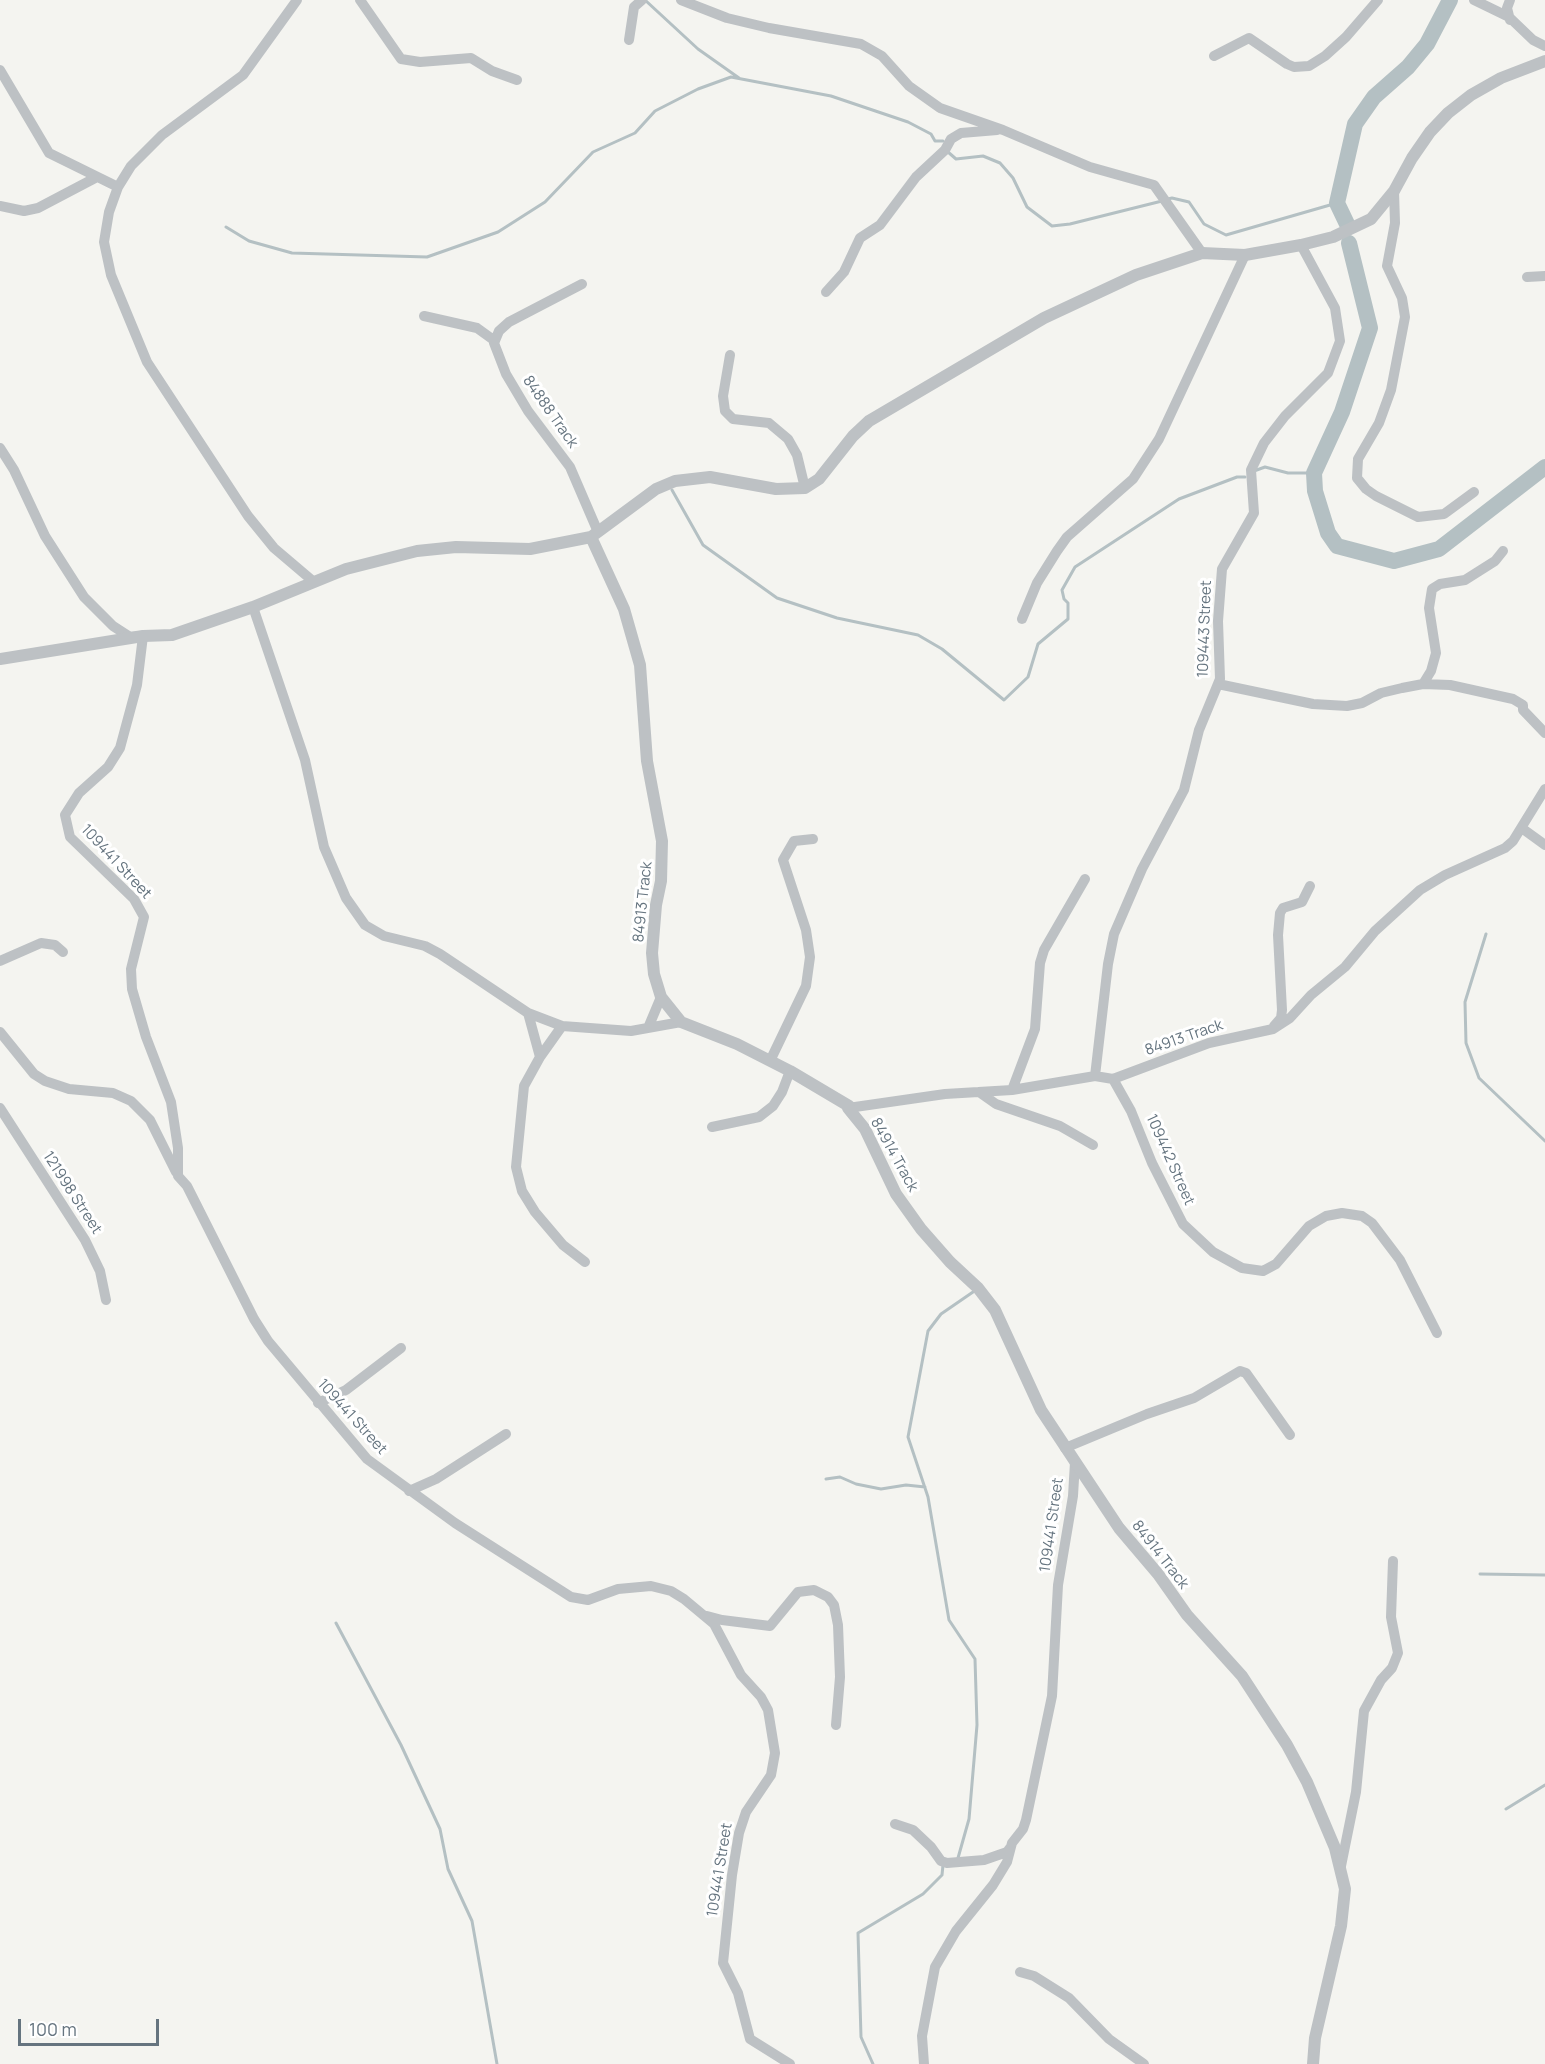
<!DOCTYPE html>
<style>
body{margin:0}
#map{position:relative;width:1545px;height:2064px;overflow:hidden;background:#f4f4f0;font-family:Manrope,sans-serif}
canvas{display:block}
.scale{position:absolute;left:18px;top:2019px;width:141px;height:27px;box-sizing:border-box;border:3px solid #65747f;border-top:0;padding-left:8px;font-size:18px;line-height:21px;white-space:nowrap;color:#65747f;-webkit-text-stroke:4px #fff;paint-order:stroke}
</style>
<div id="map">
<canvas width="1545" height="2064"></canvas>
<div class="scale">100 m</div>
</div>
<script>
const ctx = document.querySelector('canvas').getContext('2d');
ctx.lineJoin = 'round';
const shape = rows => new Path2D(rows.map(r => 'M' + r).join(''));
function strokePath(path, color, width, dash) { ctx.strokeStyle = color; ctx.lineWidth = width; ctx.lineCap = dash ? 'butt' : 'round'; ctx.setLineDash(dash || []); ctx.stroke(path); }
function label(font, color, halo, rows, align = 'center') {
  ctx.font = font + ' Manrope,sans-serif'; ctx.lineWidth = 6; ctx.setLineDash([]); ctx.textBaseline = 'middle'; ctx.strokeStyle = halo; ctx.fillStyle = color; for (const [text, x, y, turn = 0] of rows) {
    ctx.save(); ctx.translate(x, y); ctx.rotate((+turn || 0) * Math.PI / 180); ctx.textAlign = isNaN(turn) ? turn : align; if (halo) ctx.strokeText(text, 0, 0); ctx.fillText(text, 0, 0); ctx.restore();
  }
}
const stream = shape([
 [646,1,698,49,739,78],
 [948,152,956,159,983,156,1000,163,1013,178,1027,207,1052,226,1070,224,1162,201],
 [1168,199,1172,198,1189,202,1204,224,1226,235,1337,203],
 [226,227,249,241,292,253,427,257,498,232,545,202,593,152,635,133,655,111,698,89,731,77,831,96,908,122,931,134,935,141,943,141],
 [1254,471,1265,467,1288,473,1314,473],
 [672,490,703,545,777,598,837,618,918,635,942,649,1004,700,1028,677,1038,644,1068,619,1068,603,1064,599,1062,590,1075,567,1179,499,1237,477,1245,477],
 [1486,934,1465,1002,1466,1043,1479,1078,1545,1141],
 [826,1479,840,1477,856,1484,881,1489,906,1485,925,1487],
 [1480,1574,1545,1575],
 [336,1623,401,1745,440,1829,448,1869,472,1921,497,2064],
 [1506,1809,1545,1785],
 [958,1858,969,1819,977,1725,975,1659,949,1620,928,1497,908,1437,928,1331,941,1314,973,1292],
 [873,2064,861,2037,858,1933,923,1894,942,1875,943,1865]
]);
const river = shape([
 [1347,224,1337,203,1355,124,1374,97,1408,67,1427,44,1450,0],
 [1349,243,1370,328,1342,412,1314,473,1315,491,1328,533,1337,546,1394,561,1439,549,1545,467]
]);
const minor = shape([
 [297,0,243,75,162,135,131,166,118,187,109,212,104,242,111,275,147,362,248,516,274,548,314,582],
 [360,0,401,59,420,62,471,58,492,71,517,80],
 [681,0,727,18,769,28,861,44,882,56,909,86,940,108,1003,130,1090,167,1154,185,1202,253],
 [1474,0,1509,17,1533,40,1545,46],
 [1510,0,1507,8,1510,20],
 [629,40,634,7,642,0],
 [1214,56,1249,38,1287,64,1294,67,1309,66,1325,56,1346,37,1378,0],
 [0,70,49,153,118,187],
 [1394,191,1395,223,1387,266,1402,298,1405,317,1391,390,1379,423,1358,459,1357,478,1366,489,1376,496,1418,517,1444,514,1474,492],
 [0,206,24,211,38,208,97,177],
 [1527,277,1545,276],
 [582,284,509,322,499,331,494,343,506,374,528,411,570,467,598,532],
 [826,292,844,272,860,238,880,225,916,177,945,150,951,139,961,133,997,130],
 [424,316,477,328,495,341],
 [730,355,723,396,725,411,733,419,769,423,788,439,797,455,805,488],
 [0,448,14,470,45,536,84,597,113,626,130,637,143,636,137,685,120,748,108,767,79,793,65,815,70,837,134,899,144,917,131,969,132,989,146,1037,171,1102,178,1148,178,1176,187,1186,254,1319,268,1341,367,1459,455,1523,571,1597,588,1600,618,1589,651,1586,671,1591,684,1599,714,1624,741,1675,761,1697,768,1710,775,1753,771,1775,746,1812,739,1833,732,1875,723,1963,738,1993,750,2039,790,2064],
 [253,607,305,760,324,847,346,898,365,925,384,936,425,946,440,954,528,1013,562,1026,631,1031,681,1022],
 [1022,619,1037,583,1057,551,1067,537,1133,479,1159,439,1245,255],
 [1218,684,1313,704,1347,706,1362,703,1381,693,1402,688,1423,684,1450,685,1513,699,1523,705,1523,710,1545,733],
 [1423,684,1431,671,1436,653,1429,608,1432,589,1440,584,1465,580,1495,561,1503,551],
 [1523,829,1545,845],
 [0,961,41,943,55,945,63,952],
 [528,1013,540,1057],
 [562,1026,540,1057,524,1086,516,1167,522,1191,535,1212,563,1245,585,1262],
 [1274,1026,1281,1018,1282,1010,1278,935,1280,913,1283,908,1302,902,1310,886],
 [648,1028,661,997],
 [0,1032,34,1074,45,1081,69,1089,113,1093,131,1101,150,1120,176,1172],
 [770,1061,806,986,810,957,806,930,783,860,794,841,813,839],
 [1095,1076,1108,964,1114,934,1142,869,1184,790,1199,730,1220,679,1218,621,1222,569,1254,513,1251,470,1264,443,1285,416,1328,373,1340,341,1335,308,1301,245],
 [1113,1079,1131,1111,1152,1163,1183,1224,1213,1252,1242,1268,1263,1271,1276,1264,1309,1226,1326,1216,1342,1213,1362,1216,1372,1223,1400,1260,1437,1333],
 [1012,1090,1035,1029,1040,963,1044,950,1085,879],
 [979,1092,996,1104,1060,1126,1093,1145],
 [0,1108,85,1240,100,1271,106,1300],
 [848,1108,945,1094,1012,1090,1095,1076,1113,1079,1209,1043,1273,1029,1290,1018,1311,995,1345,967,1375,931,1420,890,1445,875,1505,848,1513,841,1545,789],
 [712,1127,759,1117,773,1106,782,1092,790,1071],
 [318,1403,346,1390,401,1348],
 [1065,1448,1147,1414,1194,1398,1240,1371,1246,1373,1290,1435],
 [409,1491,436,1479,506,1434],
 [707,1616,722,1620,770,1626,798,1592,814,1590,828,1597,834,1605,838,1625,840,1677,836,1725],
 [895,1824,913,1830,931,1847,941,1861,947,1863,984,1860,1007,1852,1010,1848],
 [1341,1866,1356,1792,1364,1711,1381,1680,1392,1668,1398,1653,1391,1617,1393,1561],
 [1020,1972,1034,1976,1069,1998,1109,2039,1144,2064],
 [924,2064,922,2036,935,1967,956,1931,993,1885,1007,1862,1012,1843,1023,1829,1026,1820,1052,1696,1058,1585,1073,1496,1075,1462]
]);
const tertiary = shape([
 [591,537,624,609,640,665,647,761,662,841,661,881,656,905,652,953,654,974,661,997,681,1022,737,1044,790,1071,849,1106,848,1108,865,1129,896,1194,921,1229,950,1262,978,1288,995,1310,1041,1410,1119,1528,1158,1574,1187,1615,1242,1676,1287,1745,1307,1782,1335,1848,1345,1889,1341,1926,1315,2038,1313,2064],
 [0,659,143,636,172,635,253,607,346,569,417,551,456,547,530,549,591,537,656,489,675,481,710,477,776,489,805,488,819,479,853,436,869,421,1044,318,1136,275,1202,253,1245,255,1301,245,1333,237,1371,219,1394,191,1412,158,1430,132,1448,113,1471,95,1501,78,1545,61]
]);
const streetNames = [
 ["84888 Track",550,412,55],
 ["109443 Street",1205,629,-88],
 ["109441 Street",116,862,47],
 ["84913 Track",643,902,-84],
 ["84913 Track",1184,1038,-19],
 ["84914 Track",894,1155,61],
 ["109442 Street",1170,1160,66],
 ["121998 Street",72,1193,57],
 ["109441 Street",352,1417,48],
 ["109441 Street",1052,1525,-82],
 ["84914 Track",1160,1555,52],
 ["109441 Street",720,1870,-81]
];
strokePath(stream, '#b4c0c3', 3);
strokePath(river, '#b4c0c3', 16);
strokePath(minor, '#bdc1c4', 10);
strokePath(tertiary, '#bdc1c4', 12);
label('15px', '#65747f', '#fff', streetNames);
</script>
